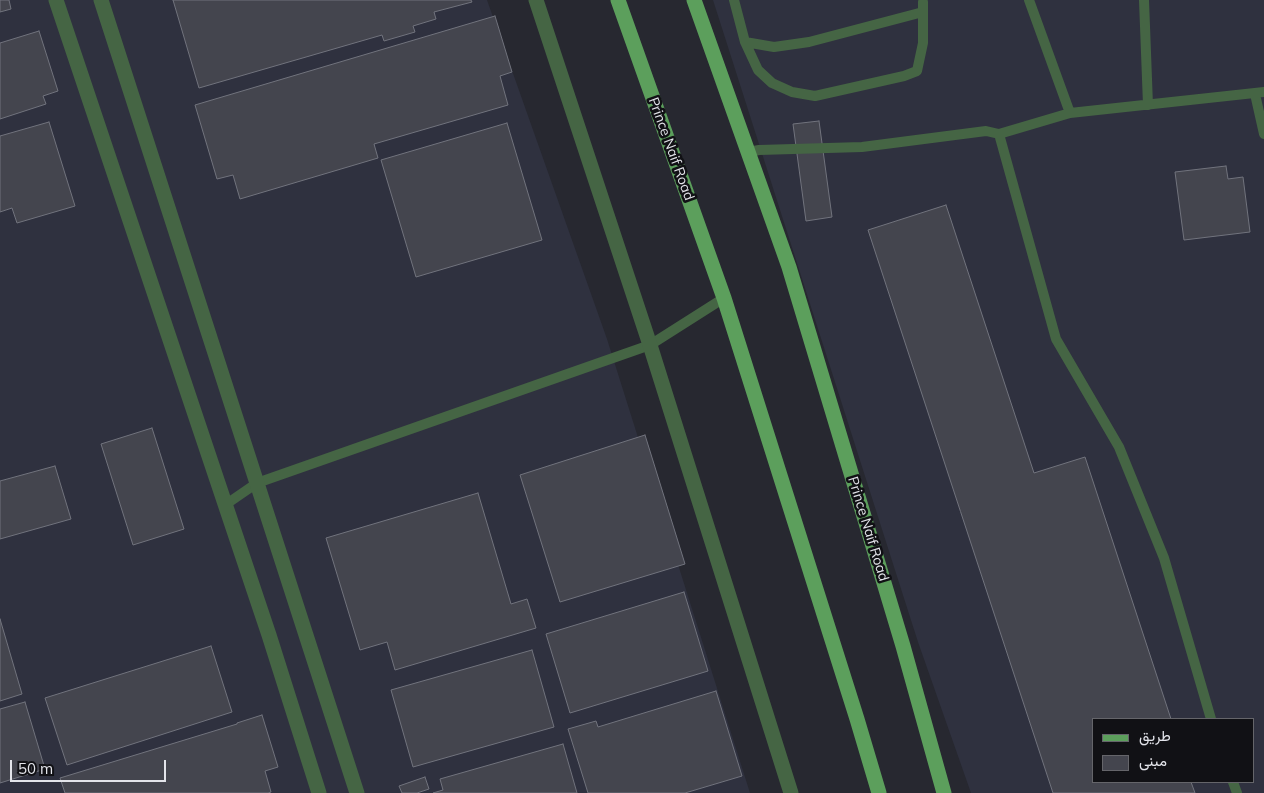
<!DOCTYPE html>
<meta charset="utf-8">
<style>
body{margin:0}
#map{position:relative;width:1264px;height:793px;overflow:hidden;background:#272830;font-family:Mulish,Vazirmatn,sans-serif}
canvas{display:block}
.legend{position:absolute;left:1092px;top:718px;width:162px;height:65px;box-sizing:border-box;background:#111115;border:1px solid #65656a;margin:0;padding:6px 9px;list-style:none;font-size:15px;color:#e3e4ea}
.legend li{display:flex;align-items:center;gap:10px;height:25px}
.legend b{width:25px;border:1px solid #65656a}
.scale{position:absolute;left:10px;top:760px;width:156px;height:22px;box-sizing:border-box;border:2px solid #e3e4ea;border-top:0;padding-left:6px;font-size:15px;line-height:18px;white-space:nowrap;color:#e3e4ea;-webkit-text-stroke:4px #111115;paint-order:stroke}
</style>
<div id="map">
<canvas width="1264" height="793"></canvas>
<ul class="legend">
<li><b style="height:6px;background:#5c9f5c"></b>طريق</li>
<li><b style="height:14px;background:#44454e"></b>مبنى</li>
</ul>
<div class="scale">50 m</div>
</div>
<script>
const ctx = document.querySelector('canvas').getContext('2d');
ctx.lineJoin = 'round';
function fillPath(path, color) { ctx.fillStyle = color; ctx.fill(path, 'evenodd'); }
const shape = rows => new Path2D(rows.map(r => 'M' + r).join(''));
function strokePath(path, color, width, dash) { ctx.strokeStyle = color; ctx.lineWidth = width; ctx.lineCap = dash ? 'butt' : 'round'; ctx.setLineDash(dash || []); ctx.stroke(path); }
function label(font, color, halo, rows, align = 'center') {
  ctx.font = font + ' Mulish,sans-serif'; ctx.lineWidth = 5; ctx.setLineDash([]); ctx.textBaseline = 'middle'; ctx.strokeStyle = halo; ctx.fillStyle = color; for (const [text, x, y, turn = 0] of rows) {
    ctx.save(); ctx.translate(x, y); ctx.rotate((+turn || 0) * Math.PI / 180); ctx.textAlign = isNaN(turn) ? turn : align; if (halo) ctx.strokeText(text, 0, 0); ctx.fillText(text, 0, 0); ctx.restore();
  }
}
const built = shape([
 [0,0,487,0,607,339,750,793,0,793],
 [713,0,1264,0,1264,793,971,793,918,642],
 [1093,719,1253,719,1253,782,1093,782]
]);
const building = shape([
 [0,0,9,0,11,9,0,12,0,0],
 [173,0,471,0,472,2,434,12,436,19,413,26,415,32,384,41,382,35,199,88,173,0],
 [495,16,512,72,500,76,508,105,374,144,378,158,240,199,233,175,217,179,195,105,495,16],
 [39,31,58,91,43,96,46,104,0,119,0,43,39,31],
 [819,121,832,217,806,221,793,124,819,121],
 [49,122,75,206,17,223,12,208,0,212,0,136,49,122],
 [507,123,542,240,416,277,381,160,507,123],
 [1226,166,1228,179,1243,177,1250,232,1184,240,1175,172,1226,166],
 [946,205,1034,473,1085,457,1171,719,1093,719,1093,782,1191,782,1195,793,1053,793,868,230,946,205],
 [152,428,184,529,133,545,101,444,152,428],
 [645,435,685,564,560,602,520,475,645,435],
 [55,466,71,519,0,539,0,481,55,466],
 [478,493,511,604,527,599,536,628,395,670,387,642,360,650,326,538,478,493],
 [684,592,708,671,570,713,546,634,684,592],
 [0,619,22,694,0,701,0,619],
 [211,646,232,712,67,765,45,698,211,646],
 [532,650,554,727,413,767,391,690,532,650],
 [716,691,742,776,685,793,588,793,568,729,596,721,598,727,716,691],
 [25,702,45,769,0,783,0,709,25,702],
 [262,715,278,767,265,771,271,792,268,793,65,793,60,778,237,724,237,723,262,715],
 [563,744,577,793,433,793,443,790,440,779,563,744],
 [425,777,429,789,417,793,402,793,399,786,425,777]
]);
const lane = shape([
 [734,0,745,42,758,70,772,83,792,92,815,96,904,76,917,71,923,43,923,2],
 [1029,0,1070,113],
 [1144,0,1148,105],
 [745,42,774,47,809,42,923,12],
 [1255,94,1264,134],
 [999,134,1056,339,1119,447,1164,558,1211,719],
 [748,152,759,150,862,147,986,131,999,134,1070,113,1264,92],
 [225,505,257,483,650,345,724,298],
 [1233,782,1237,793]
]);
const street = shape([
 [56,0,269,635,319,793],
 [101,0,357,793],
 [536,0,650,345,791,793]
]);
const primary = shape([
 [618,0,724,298,857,719,879,793],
 [694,0,789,267,903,646,944,793]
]);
const streetNames = [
 ["Prince Naif Road",671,149,70],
 ["Prince Naif Road",868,529,73]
];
fillPath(built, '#2f313f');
fillPath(building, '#44454e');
strokePath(building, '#71737d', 1);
strokePath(lane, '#456544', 10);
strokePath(street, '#456544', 15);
strokePath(primary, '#5c9f5c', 15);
label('14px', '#e3e4ea', '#111115', streetNames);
</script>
